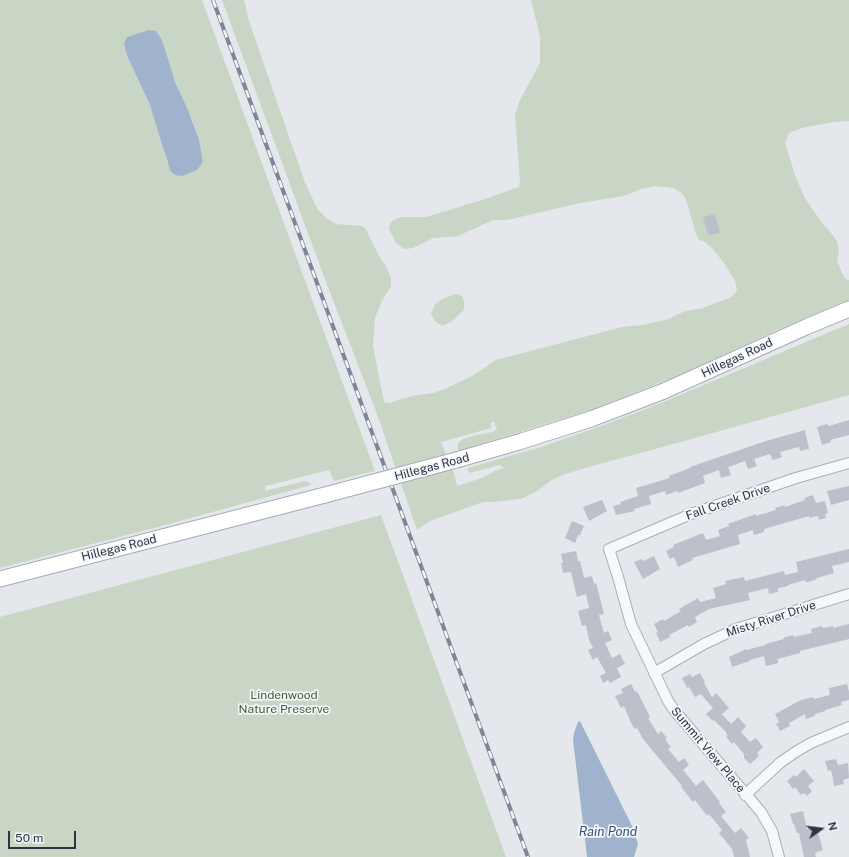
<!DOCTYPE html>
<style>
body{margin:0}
#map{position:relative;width:849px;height:857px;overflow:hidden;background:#e4e7ec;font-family:"Public Sans",sans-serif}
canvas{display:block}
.north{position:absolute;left:801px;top:809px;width:40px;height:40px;-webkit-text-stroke:3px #f4f6f9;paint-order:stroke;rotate:76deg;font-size:11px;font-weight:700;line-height:16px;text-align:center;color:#2b3445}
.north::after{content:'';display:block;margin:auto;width:14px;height:18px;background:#2b3445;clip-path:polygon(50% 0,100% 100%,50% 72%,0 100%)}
.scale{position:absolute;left:8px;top:831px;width:68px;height:18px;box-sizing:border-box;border:2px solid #2b3445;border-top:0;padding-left:5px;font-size:12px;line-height:14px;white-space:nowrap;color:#2b3445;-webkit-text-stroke:3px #f4f6f9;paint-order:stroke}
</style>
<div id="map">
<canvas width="849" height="857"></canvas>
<div class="north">N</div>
<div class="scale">50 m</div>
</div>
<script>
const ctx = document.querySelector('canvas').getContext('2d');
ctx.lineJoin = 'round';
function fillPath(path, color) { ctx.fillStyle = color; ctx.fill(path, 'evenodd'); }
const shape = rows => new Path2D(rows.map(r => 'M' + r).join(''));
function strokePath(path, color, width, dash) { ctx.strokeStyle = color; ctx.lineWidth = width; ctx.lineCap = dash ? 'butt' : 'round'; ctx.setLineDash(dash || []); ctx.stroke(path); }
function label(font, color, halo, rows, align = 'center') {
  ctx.font = font + ' "Public Sans",sans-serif'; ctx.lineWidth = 3.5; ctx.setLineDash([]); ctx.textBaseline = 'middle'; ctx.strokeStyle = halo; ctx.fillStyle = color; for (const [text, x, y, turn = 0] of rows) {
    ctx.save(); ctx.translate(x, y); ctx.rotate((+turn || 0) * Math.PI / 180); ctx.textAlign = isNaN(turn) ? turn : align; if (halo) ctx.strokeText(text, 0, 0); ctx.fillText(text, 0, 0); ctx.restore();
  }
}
const green = shape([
 [0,0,202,0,375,471,334,481,329,470,266,486,265,491,305,481,309,482,311,485,158,527,0,568],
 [156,31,161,38,166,52,175,82,194,124,199,139,203,162,167,163,162,141,150,105,128,58],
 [222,0,244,0,249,21,304,180,315,204,319,211,329,220,336,224,362,226,365,228,379,256,386,266,391,278,391,286,382,301,375,318,373,346,384,402,391,403,394,401,417,395,433,393,445,389,474,375,496,360,622,327,642,325,669,319,685,311,703,308,729,298,734,295,737,290,735,281,724,263,712,248,703,241,699,240,696,234,686,200,684,196,680,192,673,188,656,186,641,189,624,196,580,203,507,220,493,220,458,236,433,238,413,248,404,249,396,243,389,229,390,223,394,220,402,217,426,217,482,200,519,187,520,182,515,115,519,102,540,63,540,36,531,0,849,0,849,121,833,122,802,128,789,133,785,143,796,178,805,198,822,223,828,229,837,241,839,252,837,261,845,279,849,280,849,300,777,330,679,375,591,410,458,451,458,443,463,439,476,435,493,432,497,429,494,422,491,422,491,428,441,442,454,473,457,486,482,478,495,471,505,468,499,465,470,473,467,469,471,467,541,447,601,426,656,405,849,324,849,395,648,451,599,464,562,475,552,480,537,491,521,499,493,502,483,502,430,521,417,530,377,414,326,282],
 [456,294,462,296,464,301,464,310,451,322,442,326,435,321,431,314,435,304,444,298],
 [381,515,506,857,0,857,0,617]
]);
const water = shape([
 [149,30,156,31,161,38,166,52,175,82,188,110,199,139,203,162,197,170,182,176,175,175,170,170,150,105,128,58,124,44,127,37],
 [580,721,632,826,638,844,634,857,587,857,573,740,574,733,578,722]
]);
const building = shape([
 [715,214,720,233,708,235,703,217],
 [849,420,849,435,830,440,831,442,822,445,817,427,827,424,829,426],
 [805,430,809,449,800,451,799,447,780,452,782,457,773,460,770,454,754,459,757,466,748,469,745,461,728,467,731,475,721,478,719,470,703,476,705,483,678,493,677,491,666,495,665,491,649,496,651,504,634,509,635,511,616,515,613,506,621,504,620,502,638,496,636,488,670,478,669,476,690,468,690,467,766,441],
 [849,486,849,500,831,505,827,491],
 [813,495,816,503,825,501,828,513,825,514,826,518,819,520,818,516,809,518,809,516,764,529,764,532,754,535,753,530,738,535,740,544,692,558,693,560,678,567,674,557,670,559,666,551,674,547,673,545,703,533,706,540,720,536,718,530,729,526,728,524,756,514,756,516,776,510,775,508,785,505,785,507,805,500,804,498],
 [602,500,607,511,589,521,583,507],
 [572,521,584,526,580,535,578,535,575,543,565,538],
 [849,549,849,562,832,566,834,573,817,578,815,580,808,582,805,582,805,580,788,585,788,586,778,588,778,592,774,593,769,594,768,588,748,593,750,600,709,609,695,617,697,622,689,627,688,625,669,635,670,637,660,642,656,633,658,632,654,624,663,619,664,621,681,611,679,609,698,598,700,602,716,598,713,588,726,584,725,581,744,577,745,581,784,571,785,575,798,572,796,562],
 [576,551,578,561,580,561,584,578,592,576,594,584,596,583,597,586,604,614,599,615,604,633,608,631,612,640,605,643,612,658,620,654,625,664,617,668,621,677,610,683,608,680,603,683,600,676,606,673,597,657,593,660,588,650,593,648,589,640,586,625,582,626,578,611,589,608,586,594,577,597,571,572,563,573,561,563,563,563,561,554],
 [654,556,660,569,643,579,634,562,642,559,643,561],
 [849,624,849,639,800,651,800,653,778,659,778,663,766,666,764,656,750,660,750,661,732,667,729,657,746,649,746,650,766,645,766,644,784,639,783,638,793,635,794,637,812,633,811,629,822,626,823,628,833,626,833,628],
 [700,673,705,682,704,683,712,697,716,693,729,708,722,714,731,724,738,717,746,726,741,732,750,742,756,738,763,747,757,753,759,756,750,764,744,758,744,754,734,742,732,744,726,737,728,736,726,734,727,733,714,720,713,721,706,714,713,708,701,694,695,697,689,687,687,688,682,678,690,674,692,677],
 [631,684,635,692,636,691,638,693,650,717,648,718,658,734,661,731,667,738,665,739,671,747,668,749,679,762,684,758,689,765,683,770,696,786,703,780,720,802,719,803,726,812,721,816,735,833,741,828,749,838,746,840,750,857,734,857,732,849,719,833,722,830,709,814,707,816,695,800,693,802,681,787,682,786,643,739,637,728,635,729,632,725,624,706,621,708,615,696,623,693,621,689],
 [847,684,849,692,849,700,841,702,842,705,825,710,825,711,815,714,815,716,806,719,805,714,789,723,790,726,780,731,776,724,779,722,775,714,801,700,813,697,814,699,830,695,829,688],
 [836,759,838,765,848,763,849,778,843,780,844,784,834,786,832,773,830,770,828,771,825,761],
 [804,769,814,781,808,786,812,791,807,796,804,793,801,795,795,787,793,789,787,781,794,775,796,777],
 [803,811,807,829,815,826,820,839,823,850,815,853,816,857,804,857,799,833,797,833,794,824,793,824,790,814]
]);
const minor = shape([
 [654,673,704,644,736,629,849,594],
 [745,795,781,762,797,751,811,743,849,727],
 [779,857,772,831,761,812,674,710,668,701,631,624,618,577,609,549,691,514,796,478,849,463]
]);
const primary = shape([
 [460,459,522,441,591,419,664,391,806,327,849,309],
 [0,579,325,495]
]);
const rail = shape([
 [213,0,528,857]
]);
const primaryBridge = shape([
 [325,495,460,459]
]);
const streetNames = [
 ["Hillegas Road",737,358,-25],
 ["Hillegas Road",432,467,-15],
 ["Fall Creek Drive",728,502,-19],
 ["Hillegas Road",119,548,-14],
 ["Misty River Drive",771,619,-18],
 ["Summit View Place",708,750,50]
];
const parkNames = [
 ["Lindenwood",284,695],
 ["Nature Preserve",284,709]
];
const waterNames = [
 ["Rain Pond",608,832]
];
fillPath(green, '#c9d6c5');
fillPath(water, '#9fb4cc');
fillPath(building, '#bbc0ca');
strokePath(minor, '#a9aeb7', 12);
strokePath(primary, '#a3abb8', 17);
strokePath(minor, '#f7f8fa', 10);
strokePath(primary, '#fff', 15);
strokePath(rail, '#7d8696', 4);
strokePath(rail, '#f4f6f9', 2.5, [8]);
strokePath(primaryBridge, '#a3abb8', 17, []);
strokePath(primaryBridge, '#fff', 15);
label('12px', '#2b3445', '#f4f6f9', streetNames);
label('12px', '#3f6138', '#f4f6f9', parkNames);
label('italic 13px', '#34527a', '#f4f6f9', waterNames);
</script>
